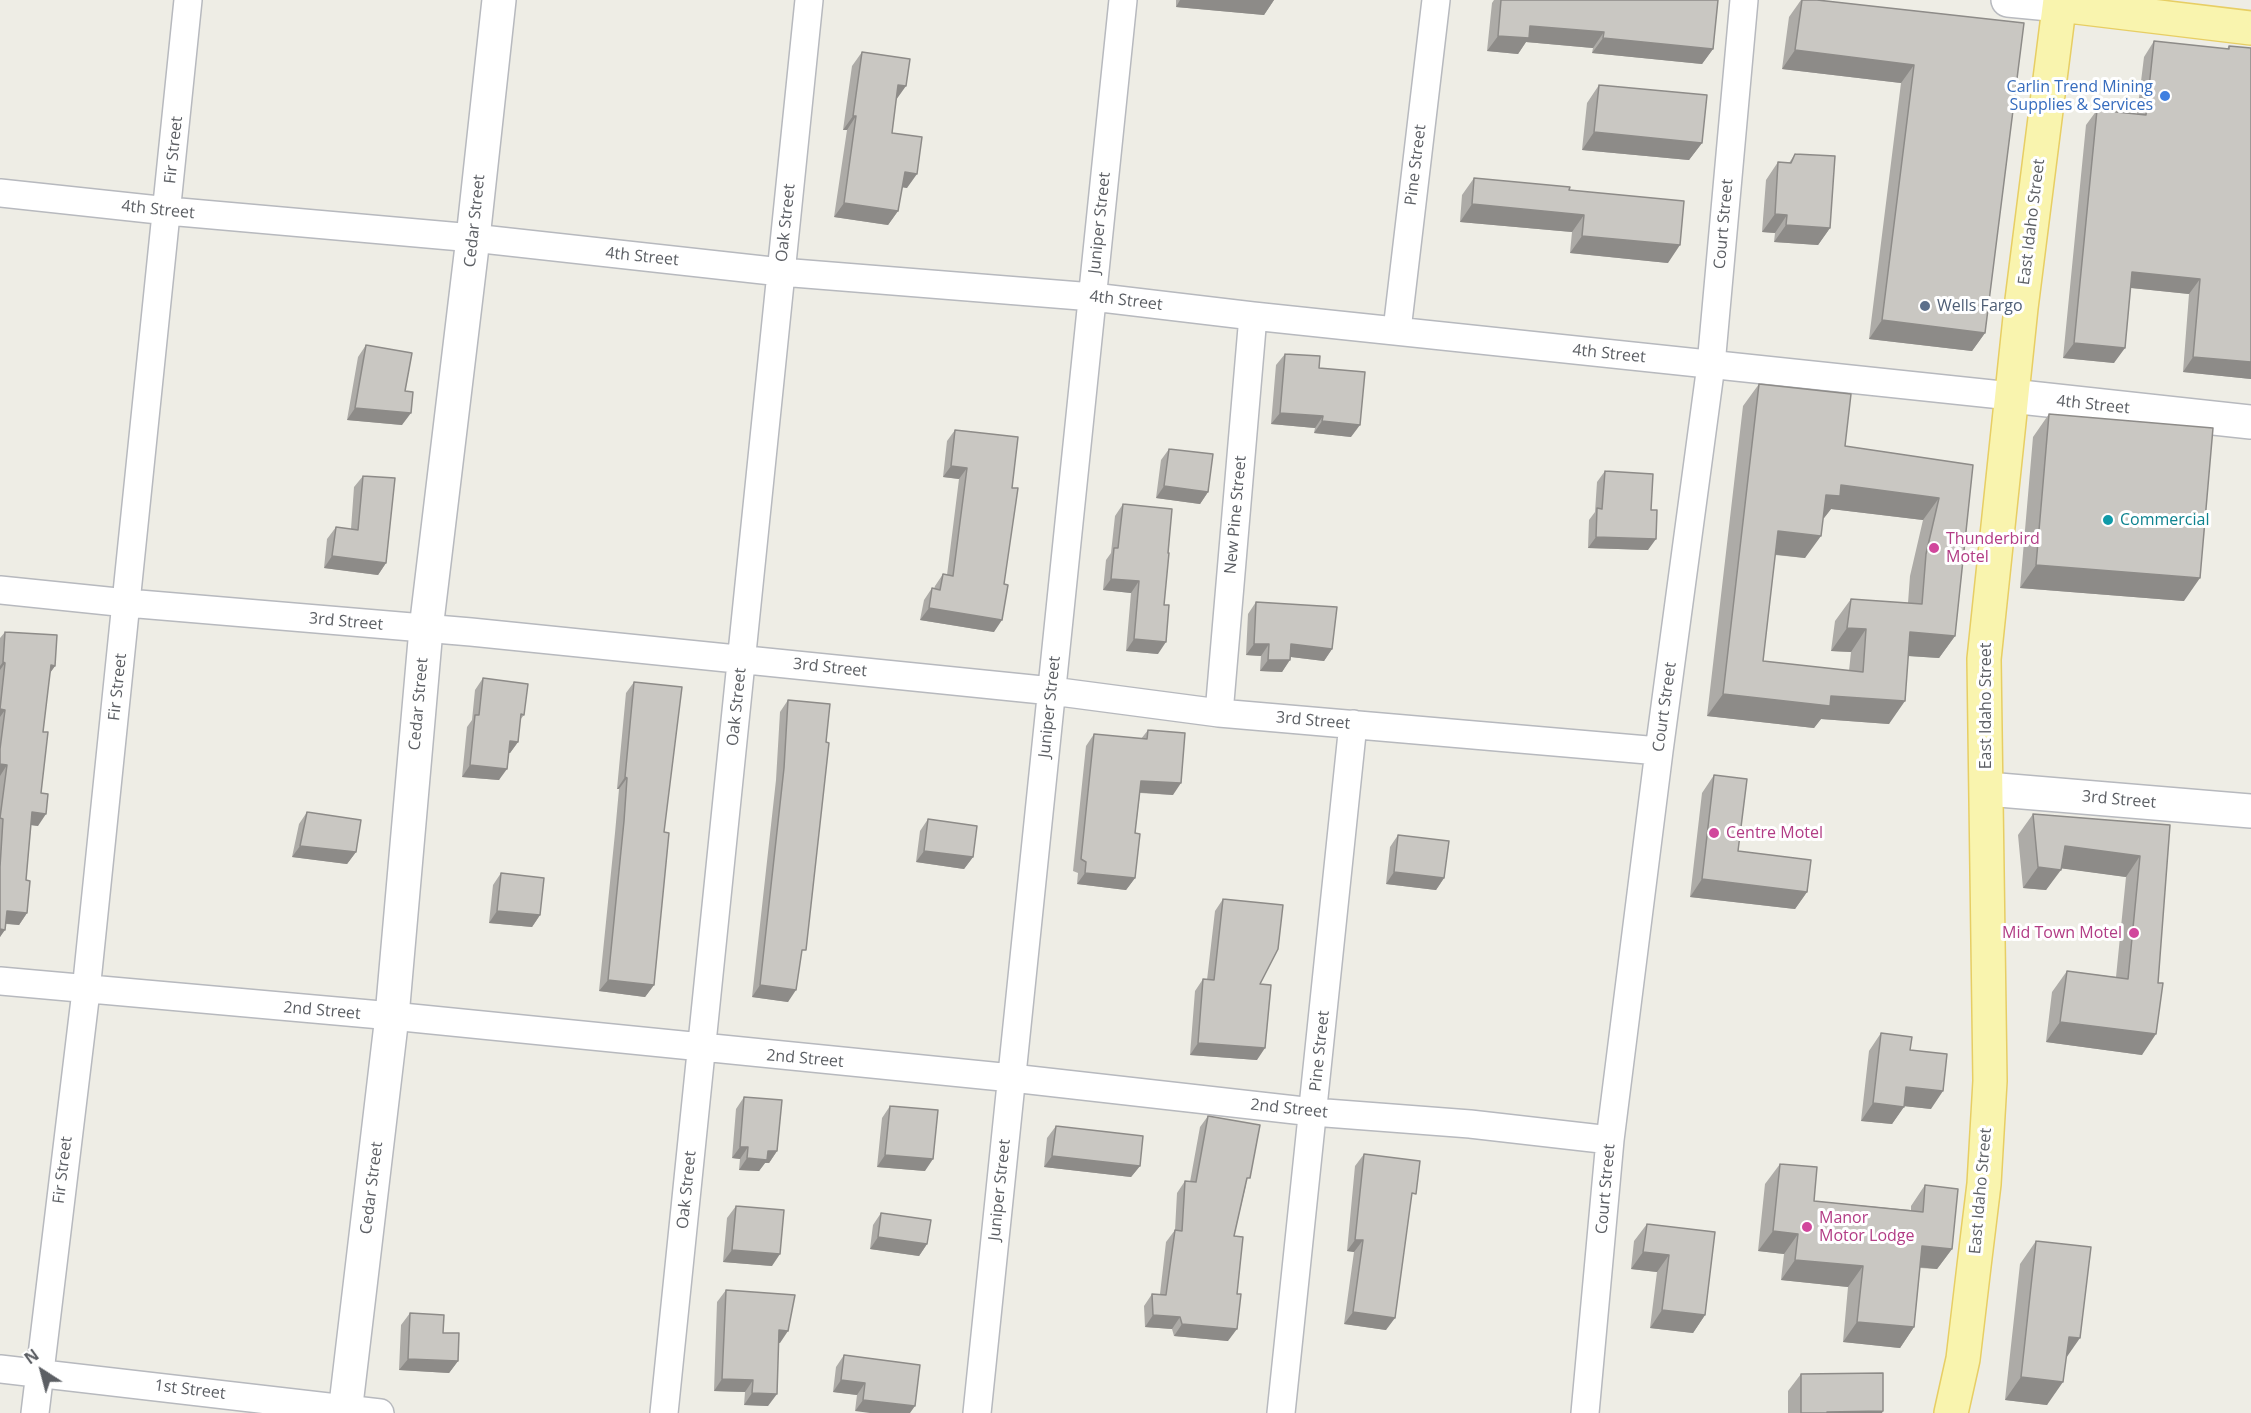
<!DOCTYPE html>
<style>
body{margin:0}
#map{position:relative;width:2251px;height:1413px;overflow:hidden;background:#eeede5;font-family:"Open Sans",sans-serif}
canvas{display:block}
.north{position:absolute;left:12px;top:1341px;width:60px;height:60px;-webkit-text-stroke:4px #fff;paint-order:stroke;rotate:324deg;font-size:16px;font-weight:700;line-height:24px;text-align:center;color:#5c5f64}
.north::after{content:'';display:block;margin:auto;width:21px;height:27px;background:#5c5f64;clip-path:polygon(50% 0,100% 100%,50% 72%,0 100%)}
</style>
<div id="map">
<canvas width="2251" height="1413"></canvas>
<div class="north">N</div>
</div>
<script>
const ctx = document.querySelector('canvas').getContext('2d');
ctx.lineJoin = 'round';
const shape = rows => new Path2D(rows.map(r => 'M' + r).join(''));
function strokePath(path, color, width, dash) { ctx.strokeStyle = color; ctx.lineWidth = width; ctx.lineCap = dash ? 'butt' : 'round'; ctx.setLineDash(dash || []); ctx.stroke(path); }
function fillPath(path, color) { ctx.fillStyle = color; ctx.fill(path, 'evenodd'); }
function label(font, color, halo, rows, align = 'center') {
  ctx.font = font + ' "Open Sans",sans-serif'; ctx.lineWidth = 6; ctx.setLineDash([]); ctx.textBaseline = 'middle'; ctx.strokeStyle = halo; ctx.fillStyle = color; for (const [text, x, y, turn = 0] of rows) {
    ctx.save(); ctx.translate(x, y); ctx.rotate((+turn || 0) * Math.PI / 180); ctx.textAlign = isNaN(turn) ? turn : align; if (halo) ctx.strokeText(text, 0, 0); ctx.fillText(text, 0, 0); ctx.restore();
  }
}
const minor = shape([
 [0,193,168,211,473,238,781,272,1093,297,1253,316,2011,396],
 [1397,330,1436,0],
 [0,590,127,603,471,632,1052,691,1219,713,1659,751],
 [1219,713,1253,316],
 [0,981,392,1016,1012,1078,1313,1112,1470,1124,1610,1140],
 [0,1369,380,1413],
 [35,1413,86,991,188,0],
 [664,1413,809,0],
 [977,1413,1123,0],
 [1281,1413,1353,724],
 [1585,1413,1610,1140,1659,751,1711,365,1744,0]
]);
const tertiary = shape([
 [2011,396,2251,422],
 [1987,789,2251,811],
 [345,1413,392,1016,426,629,473,238,499,0]
]);
const secondary = shape([
 [2008,0,2060,5]
]);
const primary = shape([
 [2060,5,2251,28],
 [1951,1413,1963,1359,1974,1266,1984,1184,1990,1081,1984,659,2021,308,2060,0]
]);
const wall = shape([
 [1176,0,1274,0,1264,15,1176,7],
 [1494,0,1718,0,1713,49,1702,64,1592,53,1593,48,1526,42,1518,54,1487,51,1492,3],
 [1801,0,1817,0,2024,23,1985,333,1972,351,1869,339,1901,83,1782,69,1789,17],
 [2154,41,2227,49,2229,46,2251,379,2183,372,2189,294,2131,288,2114,363,2063,358,2086,125,2097,110,2137,114,2144,57],
 [862,52,896,100,892,133,907,188,902,187,898,211,888,225,834,217,847,130,843,130,852,66],
 [1599,85,1702,143,1689,160,1582,150,1587,103],
 [1795,154,1830,228,1818,245,1774,242,1775,233,1762,232,1766,180,1778,162,1789,163],
 [1474,178,1569,190,1668,263,1570,253,1572,232,1460,222,1462,195],
 [366,345,405,391,402,425,347,420,358,357],
 [1285,354,1319,368,1351,437,1314,433,1315,428,1271,424,1276,365],
 [1759,384,1845,446,1973,465,1955,636,1939,658,1908,656,1889,724,1821,719,1814,728,1707,716,1743,406],
 [1831,509,1923,520,1910,576,1908,603,1851,599,1835,621,1831,651,1851,652,1849,671,1763,661,1775,555,1805,558,1823,518,1824,518],
 [2049,414,2184,601,2020,588,2033,437],
 [955,430,1018,437,994,632,920,620,924,600,932,588,934,589,935,586,943,574,947,575,959,479,943,477,947,441],
 [1169,449,1208,492,1200,504,1156,498,1161,460],
 [1605,471,1648,550,1588,548,1589,520,1595,512,1597,482],
 [363,476,386,563,378,575,324,568,327,539,336,527,351,529,354,487],
 [1123,504,1158,654,1126,651,1131,593,1103,590,1106,560,1111,553,1115,516],
 [1256,602,1332,649,1324,661,1291,657,1282,672,1260,671,1261,656,1246,655,1248,614],
 [5,632,55,666,50,673,43,732,41,793,38,826,31,825,26,880,27,913,19,925,6,924,0,937,0,638],
 [483,678,524,715,520,720,518,742,510,753,509,753,499,780,462,777,467,727,472,720,475,690],
 [634,682,664,832,654,985,645,997,599,991,615,833,619,789,617,789,626,693],
 [788,700,801,958,788,1002,752,997,776,780,780,712],
 [1148,730,1173,795,1140,793,1135,833,1135,878,1126,890,1077,884,1078,873,1073,871,1086,746,1094,734,1141,739],
 [1714,775,1738,851,1807,892,1795,909,1690,897,1702,793],
 [307,812,356,852,347,864,292,857,299,824],
 [2033,814,2170,825,2142,1055,2046,1042,2052,992,2067,971,2116,977,2126,877,2061,868,2046,890,2023,888,2018,835],
 [928,819,973,857,964,869,916,862,920,831],
 [1398,835,1444,878,1436,890,1386,884,1390,847],
 [501,873,540,915,532,927,489,923,493,885],
 [1223,899,1260,984,1257,1060,1190,1055,1195,991,1203,979,1207,980,1215,911],
 [1881,1033,1910,1050,1931,1109,1904,1106,1892,1124,1861,1121,1869,1051],
 [744,1097,777,1151,769,1163,765,1163,759,1171,739,1170,740,1159,732,1158,736,1109],
 [890,1106,925,1171,877,1167,882,1118],
 [1208,1116,1246,1185,1234,1236,1228,1341,1174,1336,1172,1329,1145,1327,1144,1306,1152,1294,1160,1294,1166,1242,1175,1230,1177,1193,1185,1181,1190,1182,1200,1127],
 [1056,1126,1140,1166,1131,1177,1044,1167,1047,1138],
 [1364,1154,1411,1200,1386,1330,1344,1324,1354,1252,1347,1251,1355,1166],
 [1780,1164,1814,1201,1911,1210,1911,1206,1925,1185,1952,1249,1937,1269,1920,1268,1914,1327,1900,1348,1843,1342,1848,1287,1781,1280,1784,1254,1758,1251,1765,1184],
 [736,1206,772,1266,723,1262,727,1218],
 [881,1213,927,1244,919,1256,870,1249,873,1225],
 [1647,1224,1715,1232,1705,1315,1693,1333,1650,1328,1657,1272,1631,1269,1634,1241],
 [2036,1241,2066,1359,2047,1405,2005,1400,2020,1264],
 [726,1290,780,1343,778,1343,768,1406,744,1405,745,1392,714,1391,717,1302],
 [410,1313,458,1361,449,1373,399,1370,401,1325],
 [844,1355,920,1365,855,1411,857,1395,833,1392,836,1367],
 [1801,1374,1882,1413,1788,1413,1788,1391]
]);
const shadedWall = shape([
 [1180,0,1274,0,1264,15,1176,7],
 [1530,26,1604,32,1593,48,1526,42,1518,54,1487,51,1498,36],
 [1603,38,1713,49,1702,64,1592,53],
 [1795,50,1914,65,1901,83,1782,69],
 [898,85,906,86,896,100],
 [853,116,856,116,847,130,843,130],
 [1594,132,1702,143,1689,160,1582,150],
 [905,172,917,174,907,188,895,186],
 [844,203,898,211,888,225,834,217],
 [1472,204,1584,215,1572,232,1460,222],
 [1775,214,1787,215,1775,233,1762,232],
 [1786,225,1830,228,1818,245,1774,242],
 [1582,236,1680,245,1668,263,1570,253],
 [2132,272,2200,279,2189,294,2122,287],
 [1882,320,1985,333,1972,351,1869,339],
 [2074,343,2125,348,2114,363,2063,358],
 [2193,357,2251,362,2251,379,2183,372],
 [355,408,411,413,402,425,347,420],
 [1280,413,1323,416,1315,428,1271,424],
 [1322,421,1360,425,1351,437,1314,433],
 [951,466,967,468,959,479,943,477],
 [1841,485,1939,498,1923,520,1831,509,1824,518,1810,517,1826,495],
 [1164,486,1208,492,1200,504,1156,498],
 [1778,531,1821,536,1805,558,1762,553],
 [1596,537,1656,539,1648,550,1588,548],
 [332,556,386,563,378,575,324,568],
 [2036,565,2200,578,2184,601,2020,588],
 [1111,579,1139,581,1131,593,1103,590],
 [929,608,1002,620,994,632,920,620],
 [1847,628,1866,629,1851,652,1831,651],
 [1910,632,1955,636,1939,658,1894,655],
 [1134,639,1166,642,1158,654,1126,651],
 [1254,644,1269,644,1261,656,1246,655],
 [1291,644,1332,649,1324,661,1283,656],
 [1268,660,1290,660,1282,672,1260,671],
 [3,662,5,663,0,670,0,666],
 [51,665,55,666,47,677],
 [1723,694,1831,696,1905,701,1889,724,1821,719,1814,728,1707,716],
 [0,709,5,710,0,717],
 [510,741,518,742,510,753,502,753],
 [0,764,7,765,0,776],
 [470,765,507,769,499,780,462,777],
 [625,777,627,778,619,789,617,789],
 [1141,781,1181,783,1173,795,1133,792],
 [32,812,46,814,38,826,24,824],
 [300,846,356,852,347,864,292,857],
 [2065,846,2140,856,2126,877,2051,867],
 [924,851,973,857,964,869,916,862],
 [2038,867,2061,870,2046,890,2023,888],
 [1394,872,1444,878,1436,890,1386,884],
 [1085,873,1135,878,1126,890,1077,884],
 [1702,879,1807,892,1795,909,1690,897],
 [7,911,27,913,19,925,0,923],
 [497,911,540,915,532,927,489,923],
 [0,929,5,930,0,937],
 [608,980,654,985,645,997,599,991],
 [760,985,796,990,788,1002,752,997],
 [2060,1022,2156,1034,2142,1055,2046,1042],
 [1198,1043,1265,1048,1257,1060,1190,1055],
 [1906,1087,1943,1091,1931,1109,1894,1105],
 [1873,1103,1904,1107,1892,1124,1861,1121],
 [740,1147,748,1147,740,1159,732,1158],
 [768,1151,777,1151,769,1163,765,1163,759,1171,739,1170,747,1158],
 [885,1155,933,1159,925,1171,877,1167],
 [1052,1156,1140,1166,1131,1177,1044,1167],
 [1773,1231,1798,1234,1784,1254,1758,1251],
 [878,1237,927,1244,919,1256,870,1249],
 [1355,1240,1363,1240,1354,1252,1347,1251],
 [1922,1246,1952,1249,1937,1269,1908,1266],
 [732,1250,780,1254,772,1266,723,1262],
 [1643,1252,1669,1255,1657,1272,1631,1269],
 [1795,1260,1863,1266,1848,1287,1781,1280],
 [1662,1310,1705,1315,1693,1333,1650,1328],
 [1353,1312,1395,1318,1386,1330,1344,1324],
 [1153,1315,1180,1317,1172,1329,1145,1327],
 [1857,1322,1914,1327,1900,1348,1843,1342],
 [1182,1324,1237,1329,1228,1341,1174,1336],
 [779,1330,788,1331,780,1343,770,1342],
 [2069,1337,2080,1338,2064,1361],
 [408,1359,458,1361,449,1373,399,1370],
 [2021,1377,2063,1382,2047,1405,2005,1400],
 [722,1379,753,1380,745,1392,714,1391],
 [841,1380,865,1383,857,1395,833,1392],
 [752,1393,777,1394,768,1406,744,1405],
 [863,1400,915,1406,910,1413,870,1413,855,1411],
 [1883,1411,1882,1413,1826,1413,1827,1412]
]);
const building = shape([
 [1501,0,1718,0,1713,49,1603,38,1604,32,1530,26,1529,38,1498,36,1501,0],
 [1802,0,1817,0,2024,23,1985,333,1882,320,1914,65,1795,50,1802,0],
 [2154,41,2229,49,2229,46,2251,48,2251,362,2193,357,2200,279,2132,272,2125,348,2074,343,2097,110,2146,115,2154,41],
 [862,52,910,59,906,86,898,85,892,133,922,137,917,174,905,172,898,211,844,203,856,116,853,116,862,52],
 [1599,85,1707,95,1702,143,1594,132,1599,85],
 [1795,154,1835,156,1830,228,1786,225,1787,215,1775,214,1778,162,1791,163,1795,154],
 [1474,178,1570,187,1569,190,1684,201,1680,245,1582,236,1584,215,1472,204,1474,178],
 [366,345,412,353,405,391,413,392,411,413,355,408,366,345],
 [1285,354,1320,356,1319,368,1365,372,1360,425,1322,421,1323,416,1280,413,1285,354],
 [1759,384,1851,394,1845,446,1973,465,1955,636,1910,632,1905,701,1831,696,1830,706,1723,694,1759,384],
 [1841,485,1939,498,1926,554,1922,604,1851,599,1847,628,1866,629,1863,672,1763,661,1778,531,1821,536,1826,495,1840,496,1841,485],
 [2049,414,2213,428,2200,578,2036,565,2049,414],
 [955,430,1018,437,1012,488,1018,488,1004,584,1008,585,1002,620,929,608,932,588,940,590,943,574,953,576,967,468,951,466,955,430],
 [1169,449,1213,454,1208,492,1164,486,1169,449],
 [1605,471,1653,474,1651,510,1657,510,1656,539,1596,537,1597,508,1602,509,1605,471],
 [363,476,395,478,386,563,332,556,336,527,358,530,363,476],
 [1123,504,1172,509,1168,553,1169,553,1164,605,1169,605,1166,642,1134,639,1139,581,1111,579,1114,548,1118,548,1123,504],
 [1256,602,1337,607,1332,649,1291,644,1290,660,1268,660,1269,644,1254,644,1256,602],
 [5,632,57,635,55,666,51,665,43,732,48,732,41,793,48,794,46,814,32,812,26,880,30,881,27,913,7,911,5,930,0,929,0,867,3,819,0,818,7,765,0,764,0,749,5,710,0,709,5,663,3,662,5,632],
 [483,678,528,684,524,715,521,714,518,742,510,741,507,769,470,765,475,715,479,715,483,678],
 [634,682,682,687,664,832,669,833,654,985,608,980,624,821,627,778,625,777,634,682],
 [788,700,830,704,826,742,829,743,806,950,802,950,796,990,760,985,784,768,788,700],
 [1148,730,1185,733,1181,783,1141,781,1135,833,1140,834,1135,878,1085,873,1086,862,1081,859,1094,734,1147,739,1148,730],
 [1714,775,1747,779,1738,851,1811,860,1807,892,1702,879,1714,775],
 [307,812,361,820,356,852,300,846,307,812],
 [2033,814,2170,825,2158,983,2163,983,2156,1034,2060,1022,2067,971,2128,979,2140,856,2065,846,2061,870,2038,867,2033,814],
 [928,819,977,826,973,857,924,851,928,819],
 [1398,835,1449,841,1444,878,1394,872,1398,835],
 [501,873,544,878,540,915,497,911,501,873],
 [1223,899,1283,905,1278,949,1260,984,1271,985,1265,1048,1198,1043,1203,979,1214,980,1223,899],
 [1881,1033,1912,1037,1910,1050,1947,1054,1943,1091,1906,1087,1904,1107,1873,1103,1881,1033],
 [744,1097,782,1100,777,1151,768,1151,767,1160,747,1158,748,1147,740,1147,744,1097],
 [890,1106,938,1110,933,1159,885,1155,890,1106],
 [1208,1116,1260,1125,1250,1178,1247,1178,1234,1236,1243,1237,1237,1294,1241,1294,1237,1329,1182,1324,1180,1317,1153,1315,1152,1294,1166,1295,1175,1230,1182,1231,1185,1181,1196,1182,1208,1116],
 [1056,1126,1143,1136,1140,1166,1052,1156,1056,1126],
 [1364,1154,1420,1161,1416,1194,1412,1193,1395,1318,1353,1312,1363,1240,1355,1240,1364,1154],
 [1780,1164,1817,1167,1814,1201,1923,1212,1925,1185,1958,1189,1952,1249,1922,1246,1914,1327,1857,1322,1863,1266,1795,1260,1798,1234,1773,1231,1780,1164],
 [736,1206,784,1210,780,1254,732,1250,736,1206],
 [881,1213,931,1220,927,1244,878,1237,881,1213],
 [1647,1224,1715,1232,1705,1315,1662,1310,1669,1255,1643,1252,1647,1224],
 [2036,1241,2091,1247,2080,1338,2069,1337,2063,1382,2021,1377,2036,1241],
 [726,1290,795,1295,788,1331,779,1330,777,1394,752,1393,753,1380,722,1379,726,1290],
 [410,1313,444,1315,443,1333,459,1333,458,1361,408,1359,410,1313],
 [844,1355,920,1365,915,1406,863,1400,865,1383,841,1380,844,1355],
 [1883,1373,1883,1411,1827,1412,1827,1413,1801,1413,1801,1374,1883,1373]
]);
const markers = [
 [2165,96,6,"#3f7fe0"],
 [1925,306,6,"#5c6f8a"],
 [2108,520,6,"#0f9aa8"],
 [1934,548,6,"#d1479c"],
 [1714,833,6,"#d1479c"],
 [2134,933,6,"#d1479c"],
 [1807,1227,6,"#d1479c"]
];
const shopNames = [
 ["Carlin Trend Mining",2153,87],
 ["Supplies & Services",2153,105]
];
const streetNames = [
 ["Fir Street",174,150,-84],
 ["Pine Street",1416,165,-83],
 ["4th Street",158,210,6],
 ["Cedar Street",475,221,-84],
 ["East Idaho Street",2032,222,-83],
 ["Oak Street",786,223,-84],
 ["Juniper Street",1100,223,-84],
 ["Court Street",1724,224,-85],
 ["4th Street",642,257,6],
 ["4th Street",1126,301,7],
 ["4th Street",1609,354,6],
 ["4th Street",2093,405,6],
 ["New Pine Street",1236,515,-85],
 ["3rd Street",346,622,5],
 ["3rd Street",830,668,6],
 ["Fir Street",118,687,-84],
 ["Cedar Street",419,704,-85],
 ["East Idaho Street",1986,706,-90],
 ["Oak Street",737,707,-84],
 ["Juniper Street",1050,707,-84],
 ["Court Street",1665,707,-82],
 ["3rd Street",1313,721,5],
 ["3rd Street",2119,800,5],
 ["2nd Street",322,1011,5],
 ["Pine Street",1320,1051,-84],
 ["2nd Street",805,1059,5],
 ["2nd Street",1289,1109,6],
 ["Fir Street",63,1170,-83],
 ["Cedar Street",372,1188,-83],
 ["Court Street",1606,1189,-85],
 ["Oak Street",687,1190,-84],
 ["Juniper Street",1000,1190,-84],
 ["East Idaho Street",1981,1191,-85],
 ["1st Street",190,1390,7]
];
const serviceNames = [
 ["Wells Fargo",1937,306]
];
const cultureNames = [
 ["Commercial",2120,520]
];
const hotelNames = [
 ["Thunderbird",1946,539],
 ["Motel",1946,557],
 ["Centre Motel",1726,833],
 ["Mid Town Motel",2122,933,"right"],
 ["Manor",1819,1218],
 ["Motor Lodge",1819,1236]
];
strokePath(minor, '#b7b9be', 30);
strokePath(tertiary, '#b7b9be', 36);
strokePath(secondary, '#b8babf', 36);
strokePath(primary, '#e7ce64', 36);
strokePath(minor, '#fff', 27);
strokePath(tertiary, '#fff', 33);
strokePath(secondary, '#fff', 33);
strokePath(primary, '#f9f4ae', 33);
fillPath(wall, '#adaba7');
fillPath(shadedWall, '#8d8b88');
fillPath(building, '#c9c7c2');
strokePath(building, '#8d8b88', 1.5);
for (const [x, y, r, color] of markers) { const dot = new Path2D(); dot.arc(x, y, r, 0, 2 * Math.PI); ctx.fillStyle = color; ctx.fill(dot); strokePath(dot, '#fff', 2); }
label('16px', '#366cbe', '#fff', shopNames, 'right');
label('16px', '#5c5f64', '#fff', streetNames);
label('16px', '#4e5e75', '#fff', serviceNames, 'left');
label('16px', '#0d838f', '#fff', cultureNames, 'left');
label('16px', '#b23c85', '#fff', hotelNames, 'left');
</script>
